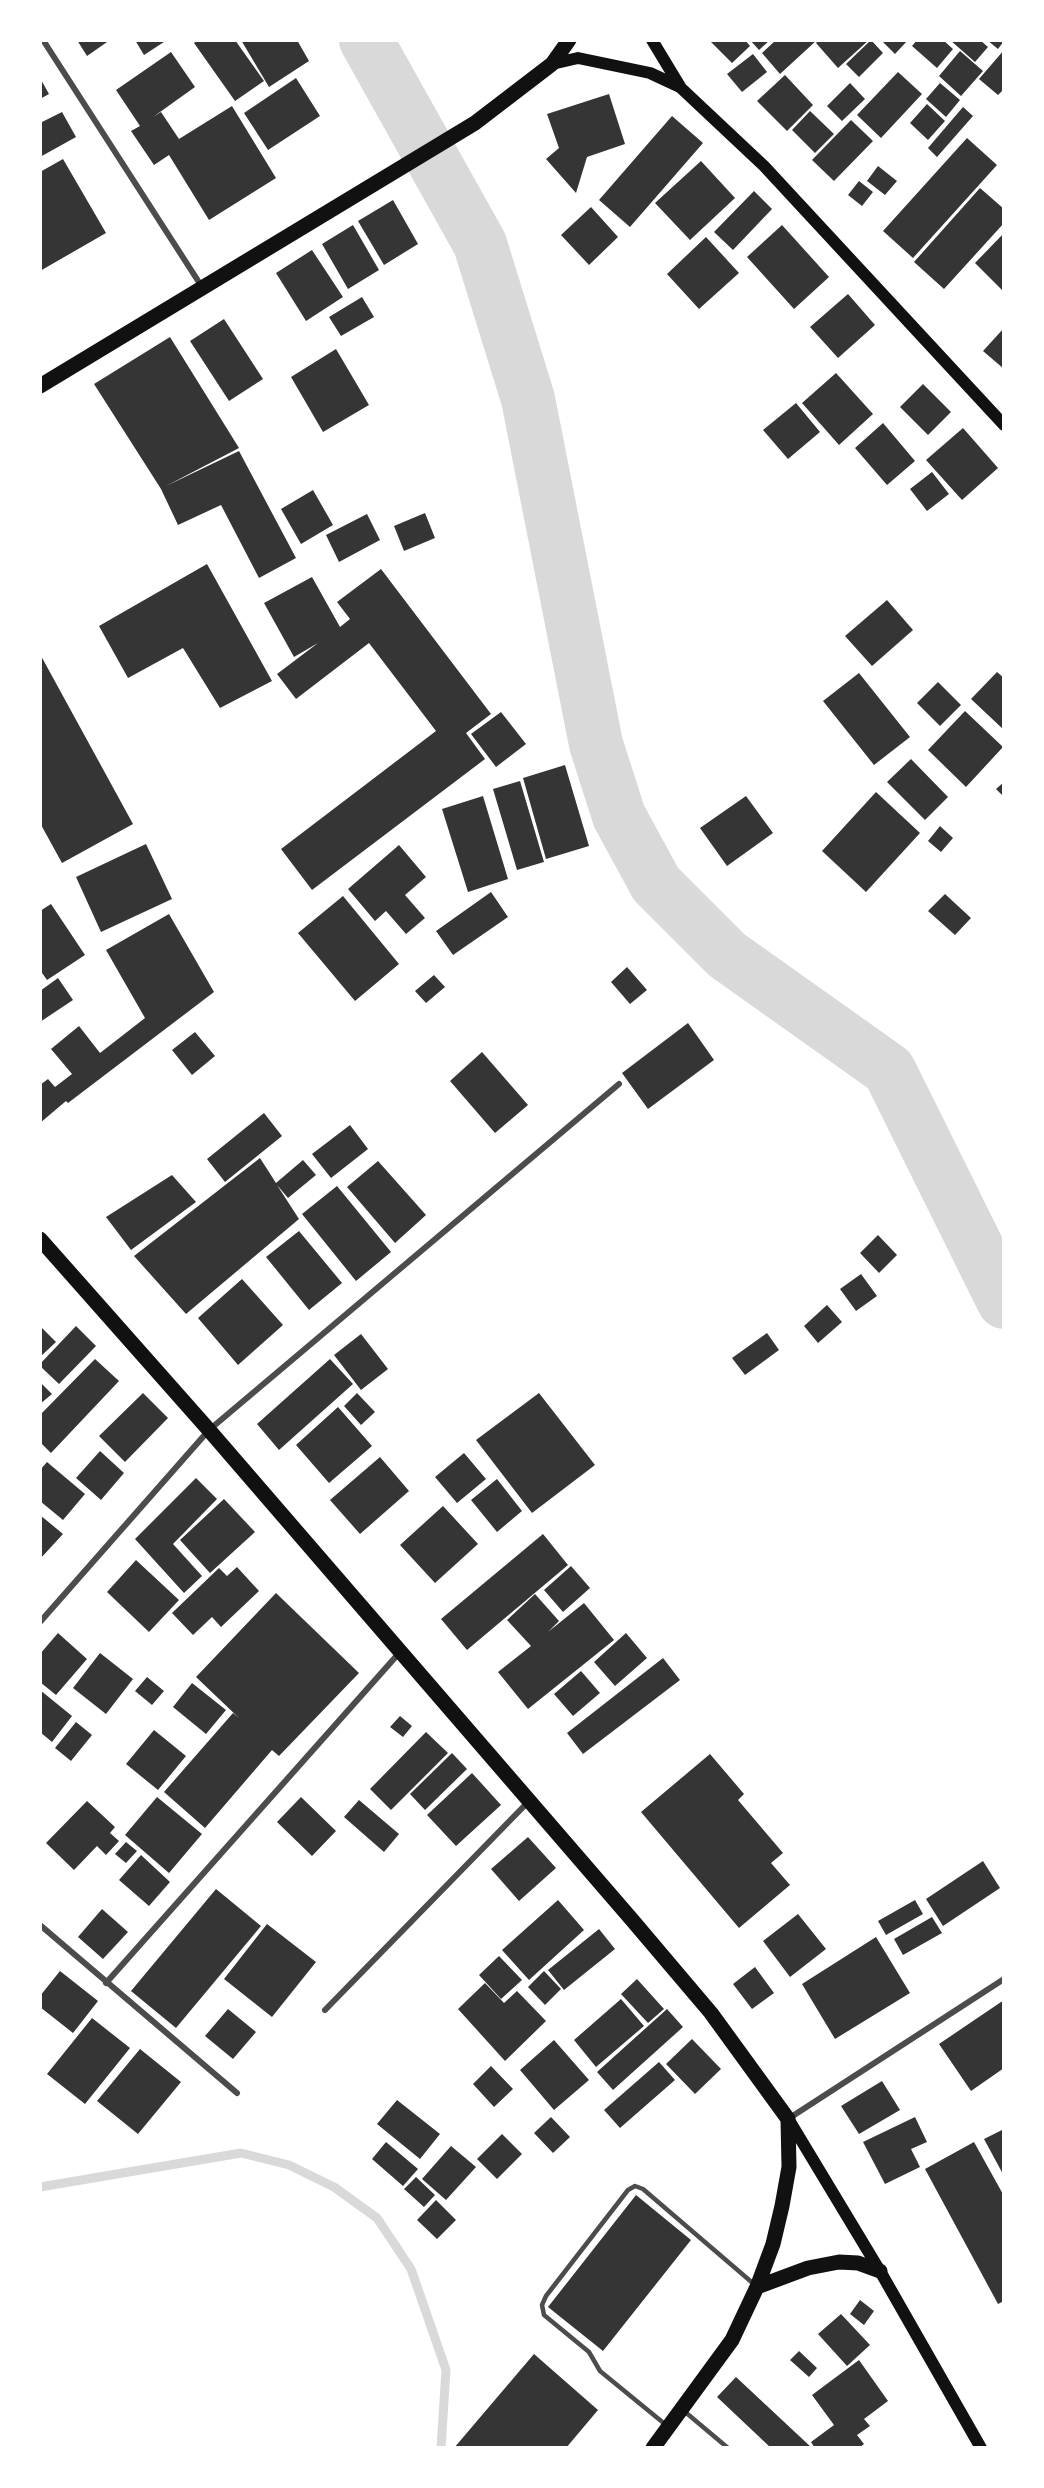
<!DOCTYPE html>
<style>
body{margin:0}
#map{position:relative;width:1044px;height:2488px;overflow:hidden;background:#fff;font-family:"Space Grotesk",sans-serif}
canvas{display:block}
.frame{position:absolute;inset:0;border:42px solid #fff;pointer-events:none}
</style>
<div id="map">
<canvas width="1044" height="2488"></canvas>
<div class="frame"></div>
</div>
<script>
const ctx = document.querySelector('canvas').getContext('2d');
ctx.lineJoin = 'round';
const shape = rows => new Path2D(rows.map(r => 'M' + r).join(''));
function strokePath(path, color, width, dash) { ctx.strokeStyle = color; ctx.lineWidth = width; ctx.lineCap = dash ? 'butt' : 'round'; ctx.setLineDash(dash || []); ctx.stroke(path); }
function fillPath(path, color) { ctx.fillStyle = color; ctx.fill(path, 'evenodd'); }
const stream = shape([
 [40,2187,241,2153,289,2165,334,2187,377,2218,411,2269,446,2370,441,2448]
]);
const river = shape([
 [366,40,480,244,528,399,596,744,619,816,656,884,727,955,889,1070,1004,1302]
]);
const building = shape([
 [77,40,110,40,87,56],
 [135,40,167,40,144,55],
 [197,40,235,40,264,81,235,101,194,43],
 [241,40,297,40,309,61,269,87],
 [713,40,745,40,750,46,732,63,711,42],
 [750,40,770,40,759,50],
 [776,40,817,40,780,74,762,53],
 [819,40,869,40,838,68,816,43],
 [871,40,883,53,859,77,846,64],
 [881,40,908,40,895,54],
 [917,40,943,40,953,49,937,68,912,46],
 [950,40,980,40,988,47,975,62],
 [987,40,1004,40,1004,41,998,49],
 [1004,50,1004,89,998,95,979,79],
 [960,51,983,71,961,96,939,76],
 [171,52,195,87,153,117,161,112,179,139,232,106,276,178,209,220,169,155,154,165,131,131,140,126,116,90],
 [753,54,767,72,742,92,727,74],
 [898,72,922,94,881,138,857,115],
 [785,75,813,105,787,131,757,101],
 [40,78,49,94,40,99],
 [296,78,320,116,268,150,244,113],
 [850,83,865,99,842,121,827,106],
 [940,83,960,100,946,117,926,99],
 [609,94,625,144,587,157,576,193,546,159,559,148,547,114],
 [927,104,945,121,928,140,910,123],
 [963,107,973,116,937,157,928,148],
 [810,111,834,134,815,153,792,130],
 [62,112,76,137,40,157,40,123],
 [672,116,703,143,630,227,599,200],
 [851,120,873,141,834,181,812,160],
 [967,138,997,165,913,258,883,231],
 [63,159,106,233,40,271,40,172],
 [701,161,735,198,690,240,655,203],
 [878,166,897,181,885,195,867,181],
 [859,181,873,192,862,206,848,195],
 [980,188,1004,209,1004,223,944,289,914,262],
 [754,191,772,209,733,250,714,232],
 [393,200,418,244,384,265,358,221],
 [591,207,618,237,589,265,561,235],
 [353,225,379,270,348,289,322,244],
 [782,225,829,277,794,309,747,257],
 [1004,233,1004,288,1002,290,975,263],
 [706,237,739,273,699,309,667,274],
 [312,250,343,297,306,321,276,273],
 [848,294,875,325,838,358,810,327],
 [362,297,374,317,341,336,329,317],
 [224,319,263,379,229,401,190,341],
 [1004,328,1004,369,983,351],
 [170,337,239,448,166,486,239,451,296,558,259,578,221,505,178,525,161,489,94,384],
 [336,349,369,405,323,432,291,377],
 [836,373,873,414,839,445,802,403],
 [923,384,951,412,928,435,900,407],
 [796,403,820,432,788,459,763,430],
 [883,423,915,461,887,485,855,448],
 [963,428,998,468,962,500,926,460],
 [932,472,949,494,927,511,910,489],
 [313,490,333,525,301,544,281,509],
 [425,513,435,538,404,551,394,526],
 [367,514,380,540,339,562,326,535],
 [207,564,272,681,220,708,183,648,128,678,99,626],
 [381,569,491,714,466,733,485,759,312,890,281,849,436,731,369,643,296,699,277,674,318,643,294,657,264,603,312,577,340,627,350,619,337,602],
 [887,600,913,630,872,666,845,636],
 [40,654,133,824,62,863,40,823],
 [997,672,1004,678,1004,730,971,699],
 [859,673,910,737,874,765,823,701],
 [938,682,961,705,940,726,917,703],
 [965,711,1003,747,966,787,928,750],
 [501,712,526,744,496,767,471,734],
 [911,759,948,797,925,820,887,782],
 [565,765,589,846,546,859,523,778],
 [520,781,544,862,517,870,493,789],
 [1004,782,1004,797,996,789],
 [876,792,920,833,866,892,822,851],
 [483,796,508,879,468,892,442,809],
 [746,796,773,833,727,866,700,828],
 [940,826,953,838,941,852,928,841],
 [146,844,172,899,101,932,76,877],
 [399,845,426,877,405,895,425,918,406,934,386,911,375,921,348,889],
 [491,892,508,917,453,955,436,931],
 [945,894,971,918,955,935,928,911],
 [343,896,399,964,355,1001,298,933],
 [51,904,85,955,47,980,40,970,40,911],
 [169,914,214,992,68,1103,66,1101,40,1123,40,1085,48,1079,55,1087,72,1074,51,1049,79,1026,100,1053,145,1018,106,950],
 [627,967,647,990,630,1004,611,982],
 [434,975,445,987,426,1003,415,991],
 [58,978,73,1000,40,1022,40,991],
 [688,1023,714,1060,648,1109,622,1073],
 [195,1032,215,1056,192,1075,172,1050],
 [482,1052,528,1105,495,1133,450,1081],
 [264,1113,282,1136,225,1182,207,1159],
 [350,1125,368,1149,331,1178,312,1154],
 [260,1158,276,1183,303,1160,316,1175,288,1198,277,1185,299,1219,186,1314,134,1256],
 [378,1161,426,1215,395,1243,347,1187],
 [172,1175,196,1202,131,1250,106,1217],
 [337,1186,391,1252,356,1281,302,1214],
 [299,1231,342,1283,309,1310,266,1257],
 [878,1235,897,1255,879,1273,860,1253],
 [861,1274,877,1296,856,1311,840,1289],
 [242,1279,283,1325,238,1365,198,1318],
 [827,1305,842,1322,818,1343,804,1326],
 [40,1326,56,1342,40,1357],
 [76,1326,96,1346,59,1384,40,1366,40,1364],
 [767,1333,779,1350,745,1375,732,1358],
 [361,1334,388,1369,361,1390,334,1355],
 [95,1359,119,1381,51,1453,40,1442,40,1415],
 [330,1359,353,1384,279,1450,257,1424],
 [40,1382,52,1394,40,1404],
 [143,1393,168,1418,125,1462,99,1436],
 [357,1393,375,1412,361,1425,344,1406],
 [539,1393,595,1465,532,1513,476,1440],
 [338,1407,372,1446,329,1483,296,1445],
 [100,1451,124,1473,101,1500,76,1478],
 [464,1453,486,1479,457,1503,435,1477],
 [380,1457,409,1491,360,1534,330,1500],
 [47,1462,85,1494,63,1520,40,1501,40,1470],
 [196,1478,217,1499,173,1544,202,1576,184,1593,135,1539],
 [497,1479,522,1511,497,1532,471,1500],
 [224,1499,255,1532,210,1573,180,1540],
 [443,1506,478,1544,435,1583,400,1545],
 [40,1515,63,1534,40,1559],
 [543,1534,568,1565,467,1650,441,1619],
 [136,1560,179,1600,149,1632,107,1592],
 [571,1566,590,1588,563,1612,544,1590],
 [237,1567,259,1591,221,1627,212,1617,193,1635,172,1613,219,1568,227,1576],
 [276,1593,359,1673,279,1756,272,1750,205,1828,164,1792,233,1713,239,1718,196,1677],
 [535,1594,559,1621,548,1632,584,1603,614,1640,528,1709,498,1672,531,1646,507,1620],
 [58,1633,87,1659,56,1695,40,1682,40,1654],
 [626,1633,647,1658,615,1686,594,1662],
 [100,1653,133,1679,106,1714,73,1688],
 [663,1658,680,1680,583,1754,567,1733],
 [581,1671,600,1693,573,1716,554,1694],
 [147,1677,164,1691,152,1705,135,1691],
 [192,1683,226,1710,206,1734,173,1707],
 [40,1690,72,1716,52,1742,40,1732],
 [400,1716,412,1726,403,1737,390,1727],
 [76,1722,92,1735,71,1761,55,1748],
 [154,1730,186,1756,158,1790,126,1764],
 [426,1732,448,1753,391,1810,370,1789],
 [452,1753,467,1769,425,1810,410,1794],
 [710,1754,744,1794,738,1800,783,1853,771,1863,790,1885,739,1928,641,1812],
 [472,1773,501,1805,456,1846,427,1815],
 [157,1797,202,1834,169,1873,125,1835],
 [301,1797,336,1831,312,1856,277,1822],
 [359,1800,399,1834,384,1852,344,1817],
 [87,1801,115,1827,110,1833,119,1841,106,1855,97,1846,74,1870,46,1843],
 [528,1837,556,1868,519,1901,491,1869],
 [126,1842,137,1851,126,1863,115,1854],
 [141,1855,170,1882,149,1906,119,1880],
 [983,1861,1000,1888,943,1926,926,1899],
 [216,1889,261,1926,176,2028,131,1991],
 [558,1900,584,1930,529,1980,502,1950],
 [915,1900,923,1914,886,1935,878,1921],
 [102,1909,128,1932,103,1959,78,1937],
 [798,1914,826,1949,790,1977,763,1941],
 [932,1917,942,1933,903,1955,894,1939],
 [267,1924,316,1962,272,2017,224,1979],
 [599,1929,615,1949,564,1990,548,1970],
 [876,1937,910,1993,835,2039,802,1984],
 [499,1956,522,1980,501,1999,479,1975],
 [755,1967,774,1993,752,2009,733,1984],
 [60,1971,98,2001,73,2033,40,2007,40,1996],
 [544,1971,561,1989,545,2005,528,1987],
 [637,1979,664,2009,648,2023,621,1994],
 [485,1983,504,2003,517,1991,546,2021,505,2061,458,2009],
 [621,1999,644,2026,596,2067,574,2040],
 [1004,2000,1004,2068,971,2091,939,2044],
 [228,2009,256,2032,233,2059,205,2036],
 [667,2009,683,2027,613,2090,597,2072],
 [92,2018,130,2048,85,2104,47,2074],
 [692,2039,721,2069,695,2094,666,2064],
 [554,2040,589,2080,554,2110,520,2070],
 [140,2049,181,2082,138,2134,97,2101],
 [659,2062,675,2080,620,2128,604,2110],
 [491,2066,513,2089,494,2107,473,2084],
 [882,2081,900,2110,859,2134,841,2106],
 [397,2100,440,2134,420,2159,377,2124],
 [551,2117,570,2137,553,2153,534,2133],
 [915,2117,927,2142,911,2149,920,2167,885,2184,863,2142],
 [1004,2129,1004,2176,984,2139],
 [502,2134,522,2154,497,2179,477,2159],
 [386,2142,418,2169,403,2186,372,2159],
 [974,2142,1004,2196,1004,2301,998,2304,925,2169],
 [451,2146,476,2167,446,2200,422,2179],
 [416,2177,435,2195,424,2207,404,2189],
 [636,2195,691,2240,603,2351,548,2307],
 [436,2200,456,2220,437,2239,417,2220],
 [860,2300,874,2311,864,2325,850,2314],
 [841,2314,870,2345,847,2366,818,2334],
 [799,2351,817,2368,809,2377,790,2360],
 [534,2354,598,2410,566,2448,454,2448],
 [859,2360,888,2401,864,2419,870,2426,857,2435,864,2444,859,2448,815,2448,811,2442,834,2425,812,2395],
 [736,2377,812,2448,771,2448,717,2397]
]);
const service = shape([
 [684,2411,728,2448],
 [666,2425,600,2371,589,2352,544,2315,542,2305,546,2296,628,2190,635,2186,643,2189,755,2285]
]);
const minor = shape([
 [43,40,202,287],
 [40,1622,209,1430,619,1084],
 [40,1925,237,2093],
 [106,1983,400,1652],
 [325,2010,529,1801],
 [788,2119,1004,1979]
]);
const secondary = shape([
 [652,40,681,88,764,166,1004,425],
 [552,64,578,58,650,73,680,87],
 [789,2120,880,2271,981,2448]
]);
const primary = shape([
 [40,386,475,123,552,64,569,40],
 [40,1239,209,1430,633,1921,711,2013,788,2119,789,2167,782,2206,773,2244,757,2287,732,2340,653,2448],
 [757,2287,808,2268,839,2262,858,2263,880,2271]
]);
strokePath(stream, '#d9d9d9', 9);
strokePath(river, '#d9d9d9', 54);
fillPath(building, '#353535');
strokePath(service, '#4c4c4c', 4.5);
strokePath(minor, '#4c4c4c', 6);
strokePath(secondary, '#111', 12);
strokePath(primary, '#111', 15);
</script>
